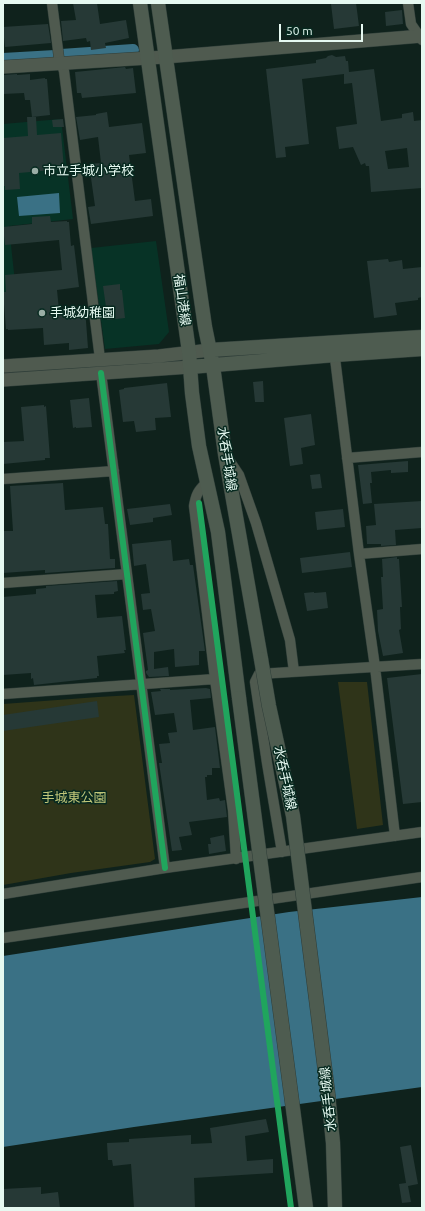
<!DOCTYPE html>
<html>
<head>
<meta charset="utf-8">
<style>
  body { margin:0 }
  #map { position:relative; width:425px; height:1211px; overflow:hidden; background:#0f221c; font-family:Ubuntu,sans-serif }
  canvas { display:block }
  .frame { position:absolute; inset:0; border:4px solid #e6f9f1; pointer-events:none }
  .scale { position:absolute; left:279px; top:24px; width:84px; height:18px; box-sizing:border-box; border:2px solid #e6f9f1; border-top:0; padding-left:5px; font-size:12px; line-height:14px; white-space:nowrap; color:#e6f9f1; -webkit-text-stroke:3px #072a20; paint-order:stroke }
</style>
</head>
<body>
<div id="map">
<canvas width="425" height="1211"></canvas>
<div class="frame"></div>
<div class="scale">50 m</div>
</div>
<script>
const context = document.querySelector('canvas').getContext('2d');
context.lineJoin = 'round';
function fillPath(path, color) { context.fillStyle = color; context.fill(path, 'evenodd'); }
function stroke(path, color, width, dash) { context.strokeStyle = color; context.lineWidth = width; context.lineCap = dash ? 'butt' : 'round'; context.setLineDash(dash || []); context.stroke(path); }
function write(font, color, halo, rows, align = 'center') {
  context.font = font + ' Ubuntu,"Noto Sans JP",sans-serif'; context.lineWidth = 3; context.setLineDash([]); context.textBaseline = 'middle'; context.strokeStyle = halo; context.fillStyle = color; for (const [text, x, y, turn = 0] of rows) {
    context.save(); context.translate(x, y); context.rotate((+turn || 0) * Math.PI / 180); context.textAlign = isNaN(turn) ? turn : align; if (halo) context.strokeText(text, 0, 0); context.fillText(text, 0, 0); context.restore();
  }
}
fillPath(new Path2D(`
  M61,119L73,219L9,226L17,301L3,302V124Z
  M156,241L169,332L159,344L105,349L91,248Z`), '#073326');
fillPath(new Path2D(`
  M338,682H367L383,825L357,829Z
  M134,695L155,859L150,862L71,873L3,885V704L98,697Z`), '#2f3419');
fillPath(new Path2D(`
  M59,193L60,213L19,216L17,197Z
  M422,897V1087L134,1127L3,1147V956L289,912Z`), '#3a7185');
stroke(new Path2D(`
  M61,55L133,50
  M3,59L55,56`), '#3a7185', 12);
fillPath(new Path2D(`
  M73,3H97L100,24L126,20L129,38L105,43L106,48L91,50L90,41L87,42L86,38L63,41L61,21L76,20Z
  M337,3H356L359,26L334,29L331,4Z
  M402,10L403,24L386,26L385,12Z
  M48,24L51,43L5,47L4,38H3V27Z
  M332,55L336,57L345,56L346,61H348L349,72L374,69L381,121L402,118V114L413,112L414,121L422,120V188L371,192L369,166H366L365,163L361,165L353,147L339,149L336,127L357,124L352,83L344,84V74L302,79L309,144L285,147L286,157L276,158L266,69L316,63V60L326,58L328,56ZM407,148L409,167L388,169L385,151Z
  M125,67L126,69L133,68L136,93L82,98L81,93H77L75,72Z
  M17,74V75L30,74V80L45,78V79H47L50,115L32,117L30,100H25L24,93L3,94V75Z
  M107,112L109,127L142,123L146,153L129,155L135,201L151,199L153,216L91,224L88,207L95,206L89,164L101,163L98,137L80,140L76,117L96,115V114Z
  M27,117H36L37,135L61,133L64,169L19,173L20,189L5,190V186H3V138L28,136Z
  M63,119L64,127H53L52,120Z
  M50,216L51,222L67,221V222H69L71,246L74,245L79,287L57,290L59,310L85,308L88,348L69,350V343L44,345L43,328L8,330V329H6L3,292H6L5,275L62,270L59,240L5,245L3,227L32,224V217Z
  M388,259L389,262L402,260L403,269L422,267V297L418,298V300L395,303L397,315L374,318L367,261Z
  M120,284V290H122L125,318L107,320V318L104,319L102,308L106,307L103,286Z
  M263,381L264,402H255L253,382Z
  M167,383L171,417L155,418L156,430L136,432L134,421L123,422L119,390L124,389V388Z
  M89,398L92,427L76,428V427L73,428L70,400Z
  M44,405V407L46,406L50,458H45V460L3,464V442L24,441L21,407Z
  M311,414L315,445L301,448L303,464L290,466L284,418Z
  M408,461V472L391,473V470L371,472L372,483H370L372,503L363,504L358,465Z
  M320,474L322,488L312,489L310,475Z
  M63,483L65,510L103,507L105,524H108L110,559H115V568L45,573V570L3,573V531H13L10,486Z
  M422,501V528L395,530L396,545L381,546V544H367L366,526L376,525L374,504Z
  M170,504L172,515L153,518V522L130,525L127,509Z
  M343,509L345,527L317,530L315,512Z
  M171,540L173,561L189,559L190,565H193L205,651H199V665L175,667L174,649L154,652V669L168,667L169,676L149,677L146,673V671L148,670L143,633L155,631L151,609L143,610L141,594L150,593L146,564L134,566L132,544Z
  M350,552L352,567L302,573L300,558Z
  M397,557V559H399L402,607H400L401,629L399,630L403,653L383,656L378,631L377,610L383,609L381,577H383L382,559Z
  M117,581L118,591L114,592V594L95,595L97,618L122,616L126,650H124L125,653L97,656L99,676H97V678L34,685L33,678L31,679V673L3,675V597L36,594V589L46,588V586Z
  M314,592V593L326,592L328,608L307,611L304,593Z
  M422,674V802L403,804L387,678Z
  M206,688L210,689L211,698L190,700L193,730L215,727L220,768H212V775H207V777H205L207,800L219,798L220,801L225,800L227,817L189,822L192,835L179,837L182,850L172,851L159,763H162L159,744L170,743L168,733L177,732L174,713L155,715L151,692L161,691L160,689H170V690Z
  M97,701L99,717L3,731V715Z
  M224,835L226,851L209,854L208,844H211L210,838Z
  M266,1119L269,1132L245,1136L247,1161L273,1159V1173L194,1178L195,1208H134L131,1164L113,1166L112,1160H108L107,1143L129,1142V1139L191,1135V1144L212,1143L210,1128Z
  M411,1145L418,1184L408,1186L411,1202L402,1203L399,1184L406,1183L400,1147Z
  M41,1187V1194L58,1192L60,1208H3V1189Z`), '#263936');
const minor = new Path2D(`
  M52,3L59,58L64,71L100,359
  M408,3L411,24L422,40
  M334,350L359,554L375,667L395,836
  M101,373L165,868
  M227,457L239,475L256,523L290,640L294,672
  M347,458L422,452
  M3,479L114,471
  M206,483C198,491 196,494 194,506L215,679L233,810L236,859
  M359,554L422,549
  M3,583L127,574
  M3,694L215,679
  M282,852L267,763L255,682L259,674L422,664
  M3,894L165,868L422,832
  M3,938L422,877`);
const tertiary = new Path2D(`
  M3,67L165,57L422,36
  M3,366L159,356L210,350
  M3,380L190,367`);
const secondary = new Path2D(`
  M140,3L189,352L192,393L199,446L218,532L239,698
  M158,3L205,327L213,366L225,454L261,659
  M210,350L422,337
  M190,367L335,355L422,349`);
stroke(minor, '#2f3e39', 11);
stroke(tertiary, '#2f3e39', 14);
stroke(secondary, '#2f3e39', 15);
stroke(minor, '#4f5a4f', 10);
stroke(tertiary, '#4f5a4f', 13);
stroke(secondary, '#4e5c50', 14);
const secondaryBridge = new Path2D(`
  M261,659L269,706L293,816L328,1094L333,1143L335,1208
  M239,698L306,1208`);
stroke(secondaryBridge, '#2f3e39', 15, []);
stroke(secondaryBridge, '#4e5c50', 14);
stroke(new Path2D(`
  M101,373L165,868
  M199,503L291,1208`), '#20a55d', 6);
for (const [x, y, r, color] of [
  [35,171,4,"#9baea6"],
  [42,313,4,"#9baea6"]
]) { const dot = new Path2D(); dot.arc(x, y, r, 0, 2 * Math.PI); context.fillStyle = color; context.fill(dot); stroke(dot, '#072a20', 1.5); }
write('13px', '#e6f9f1', '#072a20', [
  ["市立手城小学校",43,171],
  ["手城幼稚園",50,313]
], 'left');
write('13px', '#e6f9f1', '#072a20', [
  ["福山港線",182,300,82],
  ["水呑手城線",227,459,81],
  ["水呑手城線",285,778,78],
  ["水呑手城線",328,1099,-96]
]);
write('13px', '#c0c679', '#072a20', [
  ["手城東公園",74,798]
]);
</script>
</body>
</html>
